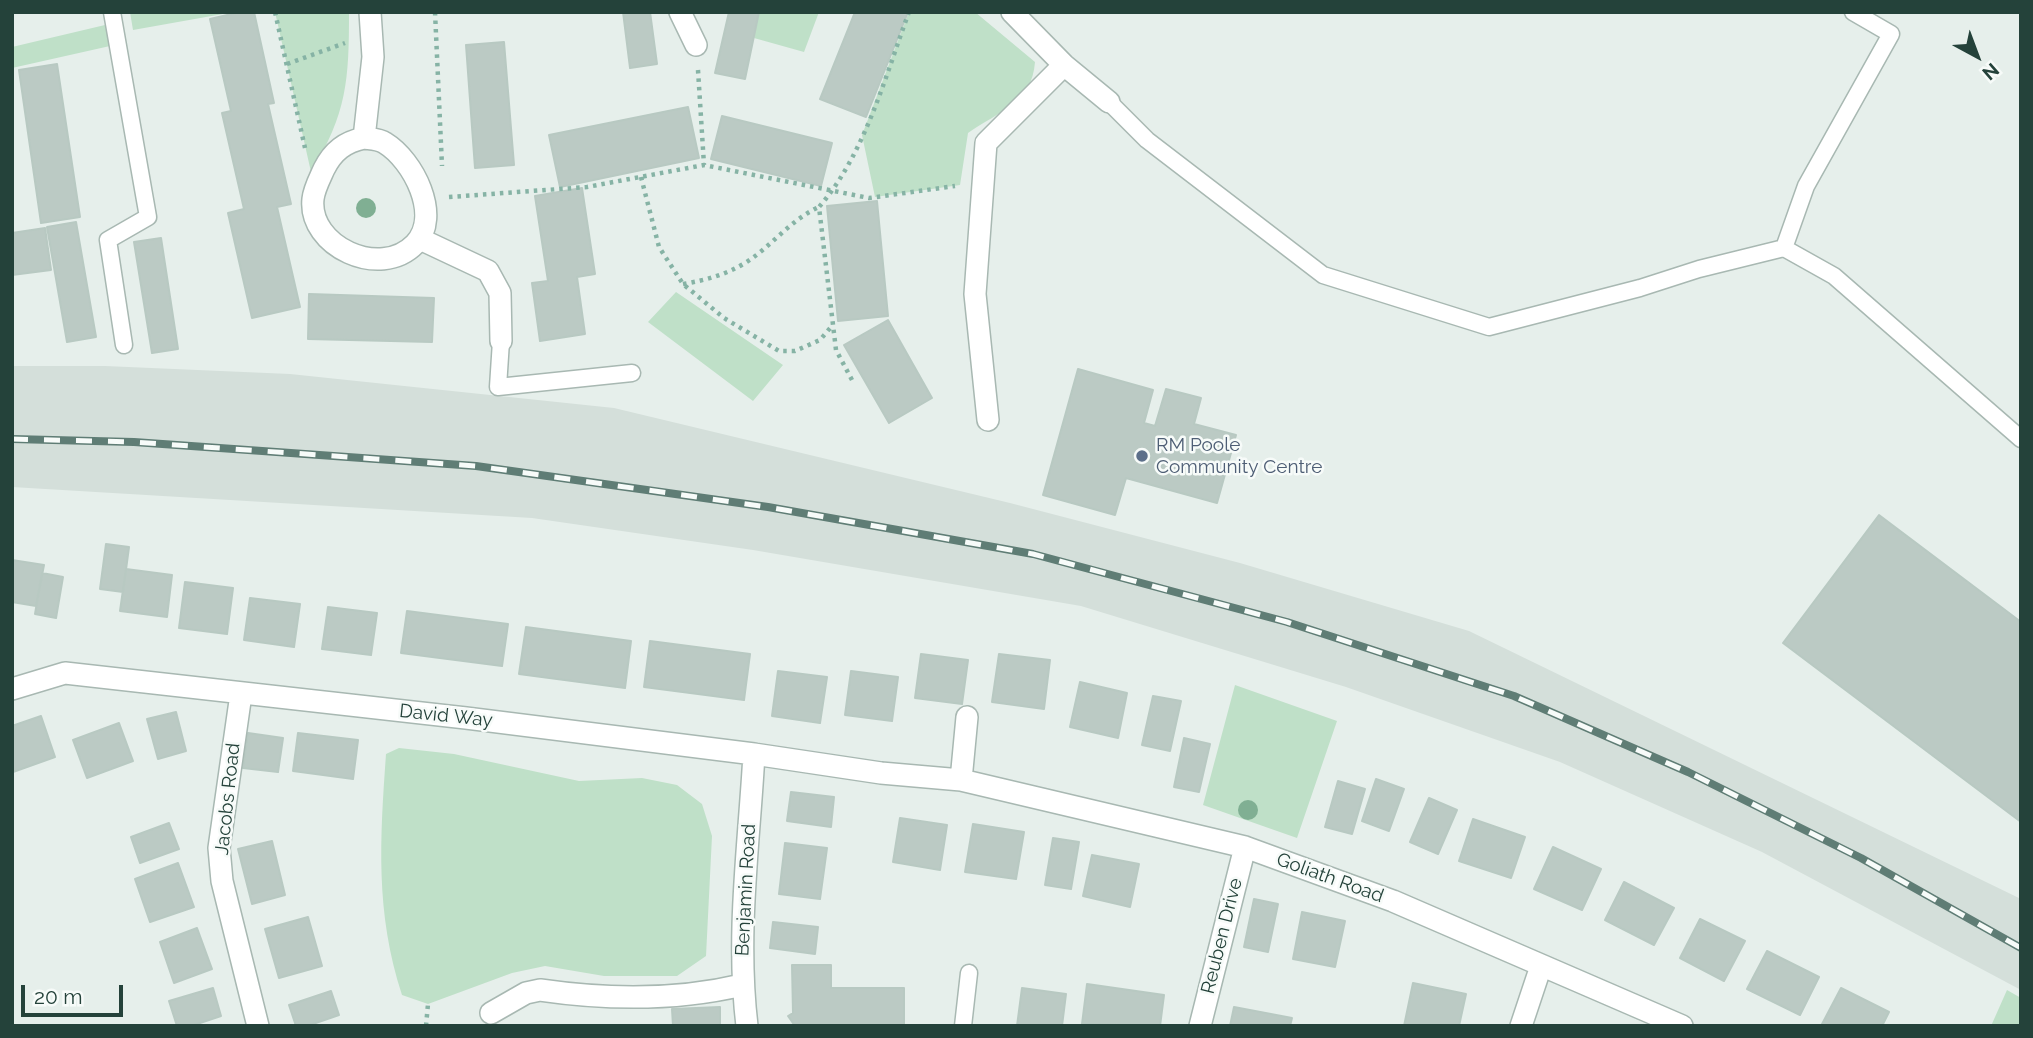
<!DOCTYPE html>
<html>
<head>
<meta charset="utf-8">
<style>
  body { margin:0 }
  #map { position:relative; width:2033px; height:1038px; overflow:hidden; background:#e6efeb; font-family:Raleway,sans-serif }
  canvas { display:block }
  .frame { position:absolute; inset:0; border:14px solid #24423a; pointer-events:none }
  .north { position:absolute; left:1942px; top:21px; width:70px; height:70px; -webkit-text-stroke:5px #f7fbf9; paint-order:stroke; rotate:139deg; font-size:19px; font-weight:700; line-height:28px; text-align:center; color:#24423a }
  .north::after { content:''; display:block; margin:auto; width:24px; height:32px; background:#24423a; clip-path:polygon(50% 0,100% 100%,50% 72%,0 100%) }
  .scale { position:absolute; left:21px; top:985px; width:102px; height:32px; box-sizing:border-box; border:4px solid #24423a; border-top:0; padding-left:9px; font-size:21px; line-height:24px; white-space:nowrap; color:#24423a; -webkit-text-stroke:5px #f7fbf9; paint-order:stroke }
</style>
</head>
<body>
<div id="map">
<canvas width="2033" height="1038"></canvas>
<div class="frame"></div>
<div class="north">N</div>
<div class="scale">20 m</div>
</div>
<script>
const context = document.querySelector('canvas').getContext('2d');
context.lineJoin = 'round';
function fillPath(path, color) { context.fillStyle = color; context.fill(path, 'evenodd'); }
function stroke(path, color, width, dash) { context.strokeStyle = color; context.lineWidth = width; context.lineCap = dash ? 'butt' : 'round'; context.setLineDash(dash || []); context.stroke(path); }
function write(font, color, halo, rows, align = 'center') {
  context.font = font + ' Raleway,sans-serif'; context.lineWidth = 5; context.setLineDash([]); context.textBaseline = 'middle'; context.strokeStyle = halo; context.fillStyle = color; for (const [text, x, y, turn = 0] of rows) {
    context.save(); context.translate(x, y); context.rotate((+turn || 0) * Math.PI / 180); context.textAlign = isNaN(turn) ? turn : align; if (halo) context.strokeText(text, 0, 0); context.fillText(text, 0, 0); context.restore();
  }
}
fillPath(new Path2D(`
  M12,366H105L290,374L614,408L1010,503L1240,563L1469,631L2021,899V990L1762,852L1560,762L1346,687L1081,606L753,550L532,518L12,487Z`), '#d4dfda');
fillPath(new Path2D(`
  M130,12H234L133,30Z
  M275,12H349C349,80 347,113 311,172Z
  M759,12H819L804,52L754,38Z
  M909,12H975L1035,62C1032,103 999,111 968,133L960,185L875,197L862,135Z
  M105,25L110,46L12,68V47Z
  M676,292L783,365L753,401L648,322Z
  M1235,685L1337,721L1297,838L1203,805Z
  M399,748L454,754L579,781L642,778L677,785L702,804L712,836L706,956L677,976H604L545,966L512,973L428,1004L402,995C375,912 380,839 386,754Z
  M2007,990L2021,998V1026H1991Z`), '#bfe0c8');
const building = new Path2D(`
  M240,12H254L274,103L268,104L291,204L277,207L300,307L252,318L228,213L244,209L222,113L231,111L210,19Z
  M623,12H650L657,64L630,68Z
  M729,12H759L745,79L715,73Z
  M855,12H908L866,117L820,99Z
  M504,42L514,165L475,168L466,45Z
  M57,64L80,217L41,223L19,70Z
  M688,107L699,158L560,187L549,135Z
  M722,116L832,143L821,186L711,159Z
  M582,188L595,274L577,277L585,334L540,341L532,283L548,281L535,196Z
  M877,201L888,316L838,321L827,206Z
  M76,222L96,337L67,342L47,227Z
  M45,228L51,270L12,275V233Z
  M161,238L178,349L152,353L134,242Z
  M309,294L434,298L432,342L308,339Z
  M888,320L932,398L889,423L844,345Z
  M1078,369L1153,390L1144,423L1155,426L1166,389L1201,398L1194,424L1236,435L1217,503L1126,478L1115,515L1043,495Z
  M1879,515L2021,622V822L1783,643Z
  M106,544L129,547L123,592L100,589Z
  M12,560L44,565L36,606L12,602Z
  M126,569L172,575L167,617L120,611Z
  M42,573L63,577L56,618L35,614Z
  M185,582L233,588L227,634L179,628Z
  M250,598L300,604L294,647L244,640Z
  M328,607L377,613L371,655L322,649Z
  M407,611L508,624L502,666L401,653Z
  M526,627L631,641L625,688L519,674Z
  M650,641L750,654L744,700L644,687Z
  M921,654L968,660L962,704L915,698Z
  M999,654L1050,660L1044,709L992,702Z
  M778,671L827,677L820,723L772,716Z
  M851,671L898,677L892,721L845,715Z
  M1080,682L1127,693L1118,738L1070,727Z
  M1153,696L1181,701L1170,751L1142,745Z
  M176,712L186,751L158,759L147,719Z
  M41,716L55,757L13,772L12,726Z
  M119,723L133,761L87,778L73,740Z
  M248,733L283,738L278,772L243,768Z
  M298,733L358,740L353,779L293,771Z
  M1184,738L1210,744L1199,792L1174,787Z
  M1376,779L1404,789L1389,831L1362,821Z
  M1338,781L1365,789L1352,834L1325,827Z
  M791,792L834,797L831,827L787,821Z
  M1429,798L1457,810L1438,854L1410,842Z
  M900,818L947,825L940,870L893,862Z
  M1473,819L1525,837L1511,878L1459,861Z
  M169,823L179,849L140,863L131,837Z
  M973,824L1024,832L1016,879L965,872Z
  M1053,838L1079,842L1071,889L1045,885Z
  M272,841L285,895L252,904L238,849Z
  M785,843L827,848L820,899L779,894Z
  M1553,847L1601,869L1582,910L1534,889Z
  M1092,855L1139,864L1130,907L1083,896Z
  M178,863L194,907L150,922L135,879Z
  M1624,882L1674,908L1654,945L1605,920Z
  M1254,899L1278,904L1268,952L1244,947Z
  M1302,912L1345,921L1335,967L1293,959Z
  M308,917L322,966L279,978L265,929Z
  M1700,919L1745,941L1724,981L1680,958Z
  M773,922L818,927L815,954L770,948Z
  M197,928L212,969L174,983L160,942Z
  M1767,951L1819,977L1800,1015L1747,989Z
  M792,965H831V988H904V1026H795L788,1016L793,1013Z
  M1413,983L1466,994L1459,1026H1404Z
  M1087,984L1164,995L1160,1026L1082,1024Z
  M213,988L221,1016L191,1026H177L169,1001Z
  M1022,988L1066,994L1062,1026H1017Z
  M1841,988L1889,1012L1882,1026H1821Z
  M331,991L339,1015L307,1026H296L289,1005Z
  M720,1007V1026H673L672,1009Z
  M1234,1007L1292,1018L1290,1026H1230Z`);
fillPath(building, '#bbcac4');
stroke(building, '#b8c9c2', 2);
const service = new Path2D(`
  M112,12L148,217L108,240L124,345
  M1109,102L1147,140L1323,275L1489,327L1640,288L1699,269L1784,248L1834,276L2021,439
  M1784,248L1806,186L1891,34L1853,12
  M501,341L498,387L632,373
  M963,1026L969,973`);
const minor = new Path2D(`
  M680,12L696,45
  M1012,12L1064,65L1109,102
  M364,138C371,139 379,139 385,143C413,160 442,216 415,244C380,280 308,246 313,199C314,189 320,178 324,169C333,151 345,142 364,138Z
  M364,138L373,57L370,12
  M420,239L488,271L500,293L501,341
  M988,420L975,294L986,143L1064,65
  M12,689L65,673L466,718L754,754L881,773L961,780L1245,847L1393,901L1682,1026
  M241,694L219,848L222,881L258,1026
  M961,780L967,717
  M491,1013L526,993L540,990C609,1000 675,1001 742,985
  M747,1026C736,934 749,845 754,754
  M1200,1026L1245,847
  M1521,1026L1541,966`);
stroke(service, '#a8b8b2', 19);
stroke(minor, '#a8b8b2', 24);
stroke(new Path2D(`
  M275,12L305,148
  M435,12L442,166
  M287,64L345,43
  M698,70L704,165
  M641,177L659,247L683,284L724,318L779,351H795L820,340L831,327
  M449,197L587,187L704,165L869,198L955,186
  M683,284C706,280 725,275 745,263C771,247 790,220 819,207
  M852,380L836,350L819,207C865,154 885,77 909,12
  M426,1026L428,1004`), '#86b3a5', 4.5, [3.5, 5]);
stroke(service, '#fff', 16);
stroke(minor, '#fff', 21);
const rail = new Path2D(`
  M12,439L134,442L476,466L768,507L1033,554L1287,622L1514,696L1688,772L1861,858L2021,948`);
stroke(rail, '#5f7d75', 8);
stroke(rail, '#f7fbf9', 5, [16]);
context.fillStyle = '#80af93';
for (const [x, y] of [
  [366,208],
  [1248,810]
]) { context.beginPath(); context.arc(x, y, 10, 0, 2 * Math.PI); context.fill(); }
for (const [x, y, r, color] of [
  [1142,456,7,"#5c6f8a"]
]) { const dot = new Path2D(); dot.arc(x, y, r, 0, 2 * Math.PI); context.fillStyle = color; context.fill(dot); stroke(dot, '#f7fbf9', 2.5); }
write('19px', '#4e5e75', '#f7fbf9', [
  ["RM Poole",1156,445],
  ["Community Centre",1156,467]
], 'left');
write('19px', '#24423a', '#f7fbf9', [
  ["David Way",446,716,6],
  ["Jacobs Road",228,799,-84],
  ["Goliath Road",1330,878,20],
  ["Benjamin Road",746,890,-87],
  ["Reuben Drive",1222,936,-76]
]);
</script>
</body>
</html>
